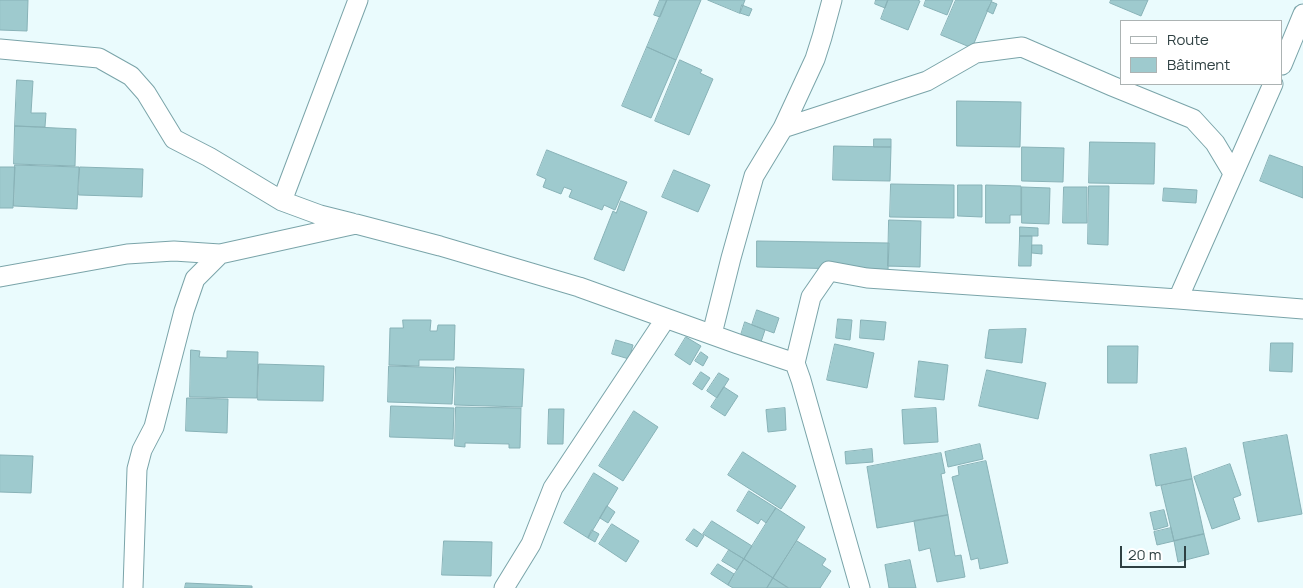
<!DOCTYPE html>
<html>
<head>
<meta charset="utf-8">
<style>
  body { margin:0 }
  #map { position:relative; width:1303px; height:588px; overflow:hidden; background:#eafbfd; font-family:Manrope,sans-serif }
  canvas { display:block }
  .legend { position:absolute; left:1120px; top:20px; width:162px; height:65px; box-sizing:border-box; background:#fff; border:1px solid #acb3b3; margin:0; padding:6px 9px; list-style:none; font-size:15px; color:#2f4042 }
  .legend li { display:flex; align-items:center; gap:10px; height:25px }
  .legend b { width:25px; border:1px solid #acb3b3 }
  .scale { position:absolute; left:1120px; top:546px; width:66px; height:22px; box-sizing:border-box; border:2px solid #2f4042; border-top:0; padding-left:6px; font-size:15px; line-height:18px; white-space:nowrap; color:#2f4042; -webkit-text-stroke:4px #fff; paint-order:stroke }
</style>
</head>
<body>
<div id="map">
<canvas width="1303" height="588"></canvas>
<ul class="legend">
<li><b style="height:6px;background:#fff"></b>Route</li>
<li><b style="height:14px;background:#9ecace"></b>Bâtiment</li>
</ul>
<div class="scale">20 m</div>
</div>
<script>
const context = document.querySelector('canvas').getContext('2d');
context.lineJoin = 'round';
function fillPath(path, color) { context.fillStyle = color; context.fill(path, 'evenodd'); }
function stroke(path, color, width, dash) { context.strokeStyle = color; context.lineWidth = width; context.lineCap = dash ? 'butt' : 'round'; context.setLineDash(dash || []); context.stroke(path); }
const building = new Path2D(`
  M0,0H28L27,31L0,30Z
  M660,0H667L660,17L654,15Z
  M667,0H701L676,60L647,47Z
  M708,0H745L740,13Z
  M876,0H888L885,8L875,4Z
  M888,0H917L920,1L908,30L881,19Z
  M926,0H953L947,15L924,6Z
  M956,0H992L972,48L941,35Z
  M1111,0H1148L1141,16L1110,3Z
  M992,2L997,4L993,14L987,11Z
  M742,5L752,9L749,16L740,13Z
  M647,47L676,60L651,118L622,106Z
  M680,60L702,70L700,73L713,79L689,135L655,121Z
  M17,80L33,81L31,113H46L45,127L15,126Z
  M957,101L1021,102L1020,147L957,146Z
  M15,126L76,129L75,166L14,164Z
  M874,139H891V147H874Z
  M1090,142L1155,143L1154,184L1089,183Z
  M834,146L891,147L890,181L833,180Z
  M1022,147L1064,148L1063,182L1022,181Z
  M547,150L627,182L615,210L604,205L602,210L569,197L572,190L564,187L561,194L543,187L546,179L537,175Z
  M1270,155L1303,167V198L1260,181Z
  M15,165L79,167L77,209L14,206Z
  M0,167H15L13,208H0Z
  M80,167L143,169L142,197L79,195Z
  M674,170L710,185L698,212L662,197Z
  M891,184L954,185V218L890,217Z
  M958,185H982V217L958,216Z
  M986,185L1021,186V215H1010V223H986Z
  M1089,186H1109L1108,245L1088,244Z
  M1022,187L1050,188L1049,224L1022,223Z
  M1064,187H1087V223H1063Z
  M1164,188L1197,190L1196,203L1163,201Z
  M621,201L647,212L624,271L594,259L613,211L616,213Z
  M889,220L921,221L920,267L888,266Z
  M1020,227L1038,228V236H1020Z
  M1020,236H1032L1031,266H1019Z
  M757,241L889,243L888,270L757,267Z
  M1032,245H1042V254L1032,253Z
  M757,310L779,318L774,333L752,325Z
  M838,319L852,320L850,340L836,338Z
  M403,320H431L430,331H437L438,325H455L454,360H419V366L389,365L390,328H403Z
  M861,320L886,322L884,340L860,338Z
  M745,322L765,330L761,342L741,335Z
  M1026,329L1022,363L985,358L989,330Z
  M686,337L701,346L690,365L675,355Z
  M616,340L633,345L629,359L612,354Z
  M1271,343H1293L1292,372L1270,371Z
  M835,344L874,353L867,388L827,380Z
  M1108,346H1138L1137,383H1108Z
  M191,350L200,351L199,357L227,358V351L258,352L257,398L190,397Z
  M701,352L708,357L703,366L695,361Z
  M919,361L948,365L944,400L915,397Z
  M259,364L324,366L323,401L258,400Z
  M389,366L454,368L452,404L388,402Z
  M456,367L524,369L522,407L455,405Z
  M987,370L1046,383L1038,419L979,406Z
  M701,372L710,378L702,390L693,384Z
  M719,373L729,379L717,398L707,391Z
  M724,387L738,396L725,416L711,407Z
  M187,398L228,399L227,433L186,431Z
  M391,406L454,408L453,439L390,437Z
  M456,407L521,408L520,448H509V444L465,443V447L455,446Z
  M785,408L786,430L768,432L766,410Z
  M936,408L938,442L904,444L902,410Z
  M549,409H564L563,444H548Z
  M634,411L658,427L623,481L599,466Z
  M1287,435L1302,514L1258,522L1243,443Z
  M980,444L983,459L948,467L945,452Z
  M1186,448L1192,479L1156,486L1150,455Z
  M872,449L873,462L846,464L845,452Z
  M743,452L796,486L781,509L728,475Z
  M941,453L945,473L941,474L948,515L877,528L867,467Z
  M0,455L33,456L31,493L0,492Z
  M986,461L1008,563L980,569L978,558L971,560L952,477L959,475L958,467Z
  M1230,464L1241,495L1233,498L1240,519L1212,529L1194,477Z
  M594,473L618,488L588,538L564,523Z
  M1192,479L1204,534L1174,541L1161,486Z
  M749,491L776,508L766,523L761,519L758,524L737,511Z
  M607,506L615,512L608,523L600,518Z
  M776,508L805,527L773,578L744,559Z
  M1164,510L1168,526L1154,530L1150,513Z
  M948,515L955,556L961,555L965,577L937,582L930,548L919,551L914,521Z
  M712,521L752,546L744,559L703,534Z
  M612,524L639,541L626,562L599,544Z
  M1171,528L1174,541L1157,545L1154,532Z
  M694,529L704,536L697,547L686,540Z
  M592,530L599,534L595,542L588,538Z
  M1204,534L1209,554L1178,562L1174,541Z
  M444,541L492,542L491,576L442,575Z
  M797,541L826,559L822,565L831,571L820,588H789L773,578Z
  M729,550L744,559L737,570L722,561Z
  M744,559L773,578L767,588H733L728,585Z
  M910,560L916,588H889L885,565Z
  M718,564L734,574L728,585L711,574Z
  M773,578L788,588H767Z
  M186,583L252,586V588H185Z`);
fillPath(building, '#9ecace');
stroke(building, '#88b2b7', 1);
const minor = new Path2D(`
  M0,49L99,58L131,76L146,93L174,139L209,157L282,201L320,215L352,223
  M1282,65L1303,14
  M783,128L927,81L976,53L1022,47L1112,86L1193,119L1215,143L1233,173
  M282,201L358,0
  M0,277L127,254L174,251L220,254L356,224L440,246L579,287L738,344L795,363L811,297L829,271L867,278L1178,299L1303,309
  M1178,299L1273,84
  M712,334L731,258L754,176L783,128L815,59L822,37L832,0
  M795,363L801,380L860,588
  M133,588L137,469L142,450L154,427L184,311L195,279L220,254
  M504,588L531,544L553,488L666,318`);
stroke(minor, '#7aa4a9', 21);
stroke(minor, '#fff', 19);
</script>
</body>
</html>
